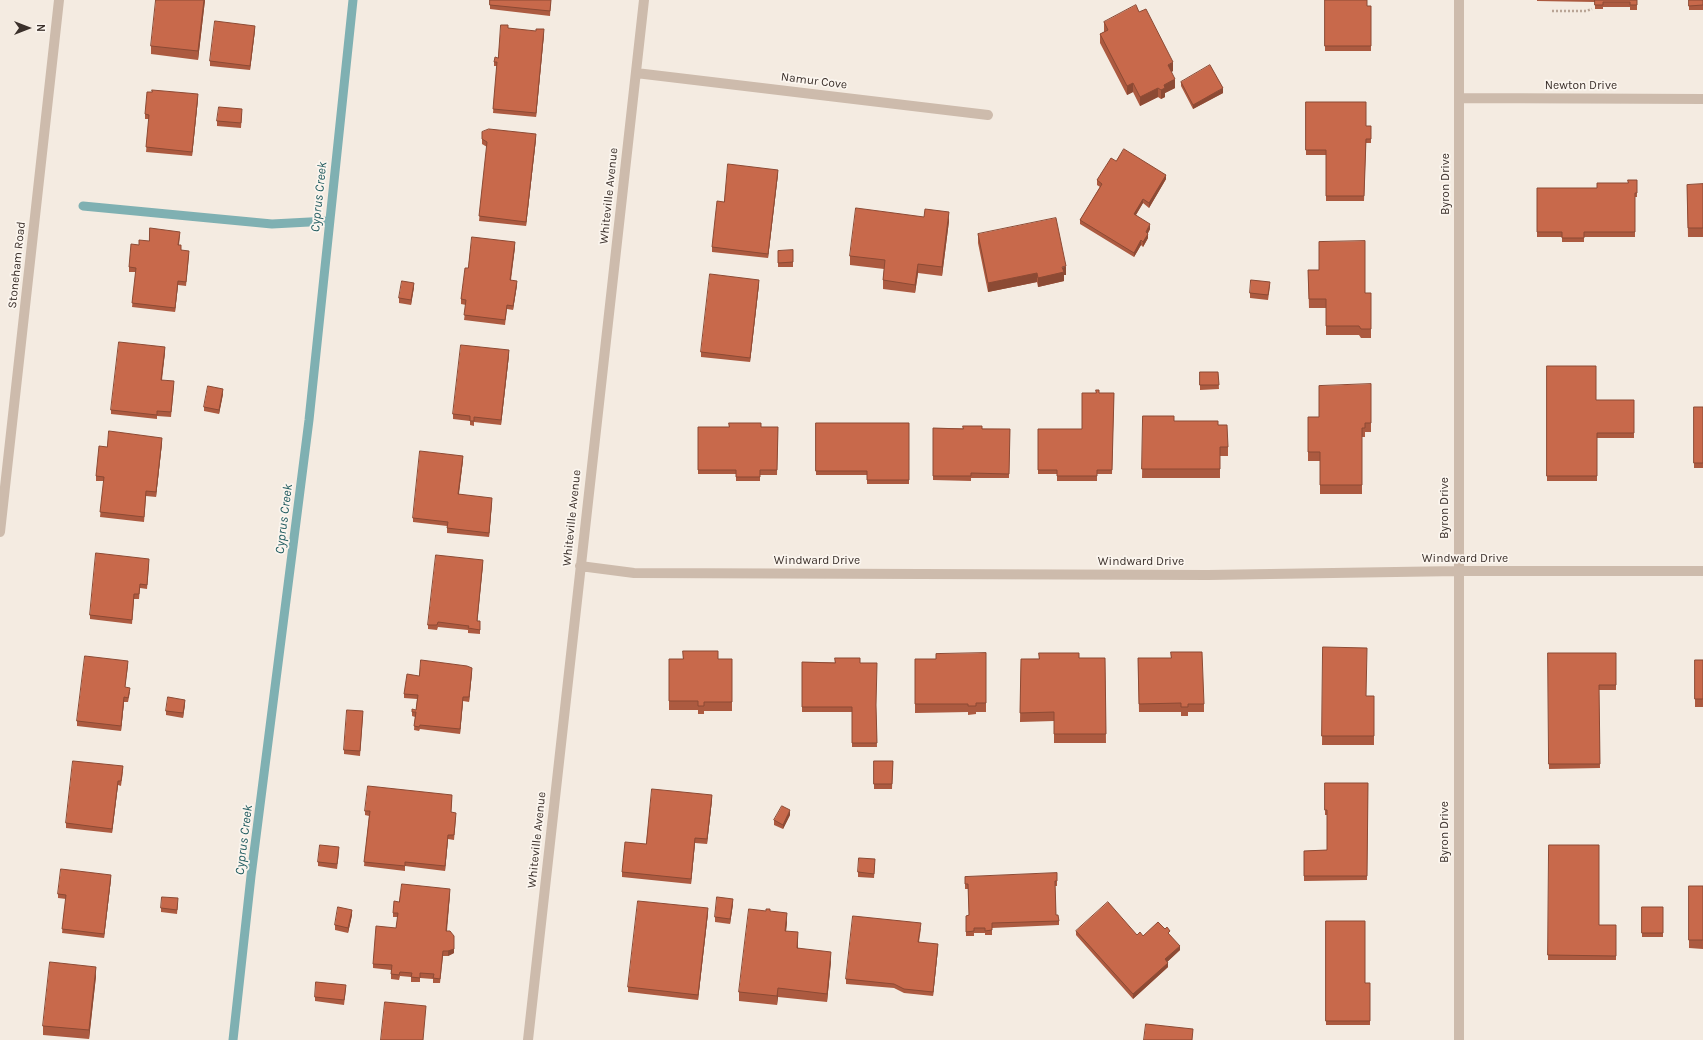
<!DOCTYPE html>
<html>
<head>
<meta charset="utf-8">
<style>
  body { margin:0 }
  #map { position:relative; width:1703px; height:1040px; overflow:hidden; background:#f4ebe1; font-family:Karla,sans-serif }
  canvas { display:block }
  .north { position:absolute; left:8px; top:8px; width:40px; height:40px; -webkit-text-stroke:3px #fbf5ee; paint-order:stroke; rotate:90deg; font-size:11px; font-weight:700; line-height:16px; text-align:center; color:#3b302b }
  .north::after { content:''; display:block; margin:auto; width:14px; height:18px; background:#3b302b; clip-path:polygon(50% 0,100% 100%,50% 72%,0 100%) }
</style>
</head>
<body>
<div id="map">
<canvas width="1703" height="1040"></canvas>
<div class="north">N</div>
</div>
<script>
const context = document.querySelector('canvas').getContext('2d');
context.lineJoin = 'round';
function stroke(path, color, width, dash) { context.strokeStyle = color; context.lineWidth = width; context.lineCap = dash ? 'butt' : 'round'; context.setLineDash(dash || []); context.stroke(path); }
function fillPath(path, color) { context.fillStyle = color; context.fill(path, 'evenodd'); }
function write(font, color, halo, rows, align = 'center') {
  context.font = font + ' Karla,sans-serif'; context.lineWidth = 3.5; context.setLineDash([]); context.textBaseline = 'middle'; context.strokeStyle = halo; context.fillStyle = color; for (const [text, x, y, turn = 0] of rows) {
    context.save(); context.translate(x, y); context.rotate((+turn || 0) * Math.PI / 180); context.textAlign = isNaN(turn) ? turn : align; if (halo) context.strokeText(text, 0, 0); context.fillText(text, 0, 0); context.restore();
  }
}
stroke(new Path2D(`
  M83,206L272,224L328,221
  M233,1040L251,876L309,420L353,0`), '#7fb0b2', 9);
stroke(new Path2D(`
  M1552,11H1586L1592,9`), '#b9a596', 2.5, [2, 2]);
stroke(new Path2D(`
  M1459,0V1040
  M636,73L988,115
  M1459,98L1703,99
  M0,532L59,0
  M580,566L634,573L1208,575L1458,571H1703
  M528,1040L644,0`), '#cdbbac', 10);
fillPath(new Path2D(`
  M205,0L198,60L151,54V46Z
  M490,0H551L550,16L490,9Z
  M1325,0L1367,6H1371V51H1325Z
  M1537,0H1637V10H1630V7H1603V9H1595V2L1537,1Z
  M1689,0H1703V10H1689Z
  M1139,12L1173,71L1171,72L1175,88L1165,93V97L1161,99L1158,97L1140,106L1133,92L1127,95L1100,43V34L1104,32V22Z
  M508,28L544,34L536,117L493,113L497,66H494V62L498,58Z
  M255,30L250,70L210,66V61Z
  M1181,82L1223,93L1193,109L1181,86Z
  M198,99L192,156L146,152L149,119H145V114Z
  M1306,102L1366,126H1371V143H1366L1364,201H1326V155H1306Z
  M242,113L241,128L217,126V121Z
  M482,132L536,139L526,226L479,221L487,147L482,144Z
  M1116,161L1166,179L1149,208L1143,203L1136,215L1150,229L1148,233V238L1143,247L1141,245L1134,257L1080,224V220L1100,187L1097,185V180Z
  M778,174L768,258L712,252V247L724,202Z
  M1637,180V197H1635V237H1584V242H1562V237H1537V188H1597L1628,183Z
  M1703,184V237H1688L1687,185Z
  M949,221L942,276L918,273L915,293L883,289V280L884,269L850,265V256Z
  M978,234L1066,275H1064V281L1038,287L1037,282L988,292L978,243Z
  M180,236L179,245L181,250L189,255L186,286L178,285L175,312L132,307L136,272H129V267L139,245L149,241Z
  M515,247L511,280L517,285L513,310L507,309L505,325L464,320L466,305L461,304V299L468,268Z
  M793,250V267H778V251Z
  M1308,270L1365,293H1371V338H1361L1359,335H1326V308H1309Z
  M759,284L750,362L701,357V352Z
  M1270,286L1268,300L1250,298V293Z
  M414,287L411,305L399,303V298Z
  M165,352L162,380L174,386L171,417L157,416V419L111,414V410Z
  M509,355L501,425L474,422V426L470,425V421L453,419V414Z
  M1547,366L1596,400H1634V438H1597V481H1547Z
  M1200,372H1218L1219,389L1200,390Z
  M1371,384V432H1365V437H1362V494H1320V461H1308V426L1319,417Z
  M1099,393H1114L1112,474H1097V481H1057V474H1038V429H1082Z
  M223,394L219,414L204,411V407Z
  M1694,407H1703V468H1694Z
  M1143,416L1174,421L1228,447V456H1220V478H1142Z
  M816,423H909V484H867V475H816Z
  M698,427H778L777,475H760V481H736V474H698Z
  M933,428L1010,429L1009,478H971V481L933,480Z
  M162,443L156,497L146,496L144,522L100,517L104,481H96V476L107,447Z
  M463,460L459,494L492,502L489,537L447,533V526L413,522V518Z
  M149,564L147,589L140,588L139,599H134L132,624L90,619V615Z
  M483,564L477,621H480V634L468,633V630L438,627L437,630L428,629V625Z
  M1323,647L1366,696H1374V745H1322Z
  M986,653V712H976V714L968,715V712L915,713V659H936Z
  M1548,653H1616V690H1599L1600,768L1549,769Z
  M1105,658L1106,743H1054V721L1020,722L1021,659Z
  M1138,658L1204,704V712H1188V716H1181V712H1139Z
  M669,659H732V711H704V714H698V710H669Z
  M1695,660H1703V707H1695Z
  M802,662L860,663L876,707L877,747H852V712H802Z
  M128,666L125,687L130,692L128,702H124L121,731L77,726V721Z
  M472,672L469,702L463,701L460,734L420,729L419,731L414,730L415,717L412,716V712L416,710L417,699L404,698V694L419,676Z
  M185,704L183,718L166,715V711Z
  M363,715L360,756L344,754V750Z
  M874,761H893L892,789H874Z
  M123,771L121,786L118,785L112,833L66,828V823Z
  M1325,783H1368L1367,880L1304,881V851L1327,850V815H1325Z
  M452,800L451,812L456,817L454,840L448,839L445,871L405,866V871L364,866L369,816L365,815V811Z
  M712,800L707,844L695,843L691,884L622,877V872L646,844Z
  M790,815L783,829L774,825V820Z
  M1549,845L1599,925H1616V960H1548Z
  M339,852L337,869L318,866V862Z
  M875,863L874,878L858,877V872Z
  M1057,873V886H1055L1056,915L1059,921V925L992,928V935H985V933H974V936H966V916L969,915L968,889H965V877Z
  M111,879L104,938L62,933L66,899L58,898V894Z
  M1689,886H1703V949L1689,948Z
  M450,894L447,931L454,953L448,956H443L440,983H433V979L420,978V982H411V977L400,976L399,980L391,979V970L373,968V964L396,928L398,917H393V913L399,902Z
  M178,903L177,914L161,912V908Z
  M733,904L730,924L715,922V917Z
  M1642,907H1663V937H1642Z
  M770,911L787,922L786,931L798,941V948L831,961L827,1002L778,997L777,1005L739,1001V992Z
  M708,913L698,1000L628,992V987Z
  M352,915L348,933L335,930V925Z
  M1326,921L1365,983H1370V1025H1326Z
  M921,928L919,942L938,949L933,996L904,993L894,988L846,984V979Z
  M1076,931L1143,936L1170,935L1180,950L1167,962L1168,967L1133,999L1076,935Z
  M96,976L89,1039L43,1035V1026Z
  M346,989L344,1005L315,1001V997Z`), '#ac5a40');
fillPath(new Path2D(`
  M204,0H205L198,60V51Z
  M255,26V30L250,70V66Z
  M544,29V34L536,117V113Z
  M1173,62V71L1168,74V65Z
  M1175,79V88L1165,93V97L1161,99V90L1164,85Z
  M1133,83V92L1127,95V86Z
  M1158,88V97L1140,106V97Z
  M1223,88V93L1193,109V105Z
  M198,94V99L192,156V152Z
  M536,134V139L526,226V222Z
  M778,170V174L768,258V254Z
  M1166,175V179L1149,208V203Z
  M1143,199V203L1134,218V214Z
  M949,212V221L942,276V267Z
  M1150,224V229L1146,237V232Z
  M1148,234V238L1143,247V242Z
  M1141,240V245L1134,257V253Z
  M515,242V247L510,284V280Z
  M918,264V273L915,293V285Z
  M1066,266V275H1064V281L1038,287V278Z
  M1037,273V282L988,292V283Z
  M759,280V284L750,362V358Z
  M178,281V285L175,312V308Z
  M517,281V285L513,310V306Z
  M414,283V287L411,305V300Z
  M165,347V352L161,384V380Z
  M509,350V355L501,425V420Z
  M223,389V394L219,414V410Z
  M162,438V443L156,497V492Z
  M463,456V460L458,499V494Z
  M492,498V502L489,537V533Z
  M483,560V564L477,625V621Z
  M472,668V672L469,702V697Z
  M124,697V702L121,731V726Z
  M463,697V701L460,734V729Z
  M185,700V704L183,718V713Z
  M118,781V785L112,833V829Z
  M712,795V800L707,844V839Z
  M790,810V815L783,829V825Z
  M448,835V839L445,871V866Z
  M695,838V843L691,884V879Z
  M111,875V879L104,938V934Z
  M450,889V894L446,935V931Z
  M733,899V904L730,924V919Z
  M708,908V913L698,1000V995Z
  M352,910V915L348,933V928Z
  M787,913V922L785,940V931Z
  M798,932V941L797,957V948Z
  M454,936V953L448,956V951Z
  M938,944V949L933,996V992Z
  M1180,946V950L1165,964V959Z
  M831,952V961L827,1002V994Z
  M1168,963V967L1133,999V994Z
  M96,967V976L89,1039V1030Z
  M778,988V997L777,1005V996Z`), '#8c4a34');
const building = new Path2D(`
  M156,0H204L198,51L151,46Z
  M490,0H551L550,11L490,5Z
  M1325,0H1367V6H1371V46H1325Z
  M1595,0H1637V5H1630V2H1603V5H1595Z
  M1689,0H1703V5L1689,6Z
  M1136,5L1139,12L1146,9L1173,62L1168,65L1175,79L1164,85L1165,88L1161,90L1158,88L1140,97L1133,83L1127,86L1100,34L1108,30L1104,22Z
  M215,21L255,26L250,66L210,61Z
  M501,25H508V28L536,31V29H544L536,113L493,109L497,62H494L495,57L498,58Z
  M1210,65L1223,88L1193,105L1181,82Z
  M152,90L198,94L192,152L146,147L149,115L145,114L147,92H152Z
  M1306,102H1366V126H1371V139H1366L1364,196H1326V150H1306Z
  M219,107L242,109L241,123L217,121Z
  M489,129L536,134L526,222L479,216L487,142L482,139V132Z
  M1124,149L1166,175L1149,203L1143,199L1134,214L1150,224L1146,232L1148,234L1143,242L1141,240L1134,253L1080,220L1102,184L1097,180L1111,158L1116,161Z
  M728,164L778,170L768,254L712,247L717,201L724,202Z
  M1628,180H1637V193H1635V232H1584V238H1562V232H1537V188H1597V183H1628Z
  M1703,184V228H1688L1687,185Z
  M856,208L924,217L925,209L949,212L942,267L918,264L915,285L883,280L885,260L850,256Z
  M1056,218L1066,266L1062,267L1064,272L1038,278L1037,273L988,283L978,234Z
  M150,228L180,232L178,245H181V250L189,251L186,282L178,281L175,308L132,303L136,268L129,267L131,244L139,245V240L149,241Z
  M472,237L515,242L510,280L517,281L513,306L507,305L505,320L464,315L466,300L461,299L465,268H468Z
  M1365,241V293H1371V329H1361L1359,326H1326V299H1309L1308,270H1319V242Z
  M793,250V262L778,263V251Z
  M710,274L759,280L750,358L701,352Z
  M1251,280L1270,282L1268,295L1250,293Z
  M402,281L414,283L411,300L399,298Z
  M119,342L165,347L161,380L174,381L171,412L157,411V415L111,410Z
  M461,345L509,350L501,420L474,417V421H470V416L453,414Z
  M1547,366H1596V400H1634V433H1597V476H1547Z
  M1200,372H1218L1219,385H1200Z
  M1371,384V423H1365V428H1362V485H1320V452H1308V417H1319V386Z
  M208,386L223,389L219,410L204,407Z
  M1096,390H1099V393H1114L1112,470H1097V476H1057V470H1038V429H1082V393H1096Z
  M1694,407H1703V463H1694Z
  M1143,416H1174V421H1218V425H1227L1228,447H1220V469H1142Z
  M729,423H761V427H778L777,470H760V477H736V470H698V427H729Z
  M816,423H909V480H867V471H816Z
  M963,426H982V429H1010L1009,474L971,473V476H933V428L963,429Z
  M109,431L162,438L156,492L146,491L144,517L100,512L104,477L96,476L99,446L107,447Z
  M420,451L463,456L458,494L492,498L489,533L447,528L448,522L413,518Z
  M96,553L149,559L147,585L140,584L139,594H134L132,620L90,615Z
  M436,555L483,560L477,621H480V630L468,628L469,626L438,622L437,625H428Z
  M1323,647L1367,648L1366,696H1374V736H1322Z
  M683,651H718V659H732V702H704V706H698V701H669V659H683Z
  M1171,652H1202L1204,704H1188V707H1181V703L1139,704L1138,658H1171Z
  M986,653V703H976V706H968V704H915V659H936V654Z
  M1039,653H1079V658H1105L1106,734H1054V712L1020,713L1021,659H1039Z
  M1548,653H1616V685H1599L1600,764H1549Z
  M85,656L128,661L125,687L130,688L128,698L124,697L121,726L77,721Z
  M835,658H860V663H877L876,705L877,743H852V707H802V662L835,663Z
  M421,660L467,666L472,668L469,697H463L460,729L420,725L419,727L414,726L416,712H412V709L416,710L418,695L404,694L407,674L419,676Z
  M1695,660H1703V699H1695Z
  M168,697L185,700L183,713L166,711Z
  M347,710L363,711L360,751L344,750Z
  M73,761L123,766L121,781H118L112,829L66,823Z
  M874,761H893L892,784H874Z
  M1325,783H1368L1367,876H1304V851L1327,850V810H1325Z
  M368,786L452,795L451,812L456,813L454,835H448L445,866L405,862V866L364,862L370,811H365Z
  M652,789L712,795L707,839L695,838L691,879L622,872L625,842L646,844Z
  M782,806L790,810L783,825L774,820Z
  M320,845L339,847L337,864L318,862Z
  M1549,845H1599V925H1616V956L1548,955Z
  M859,858L875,859L874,874L858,872Z
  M61,869L111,875L104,934L62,929L66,895L58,894Z
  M1057,873V881H1055L1056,915H1058L1059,921L992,923V930L985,931V928H974V931L966,932V916L969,915L968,884H965V877Z
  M402,884L450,889L446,931H450L454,936V949L448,951H443L440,979L433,978L434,974L420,973V978L411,977L412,973L400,972L399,975L391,974L392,965L373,964L376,926L396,928L398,913H393L394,901L399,902Z
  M1689,886H1703V940H1689Z
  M162,897L178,898L177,910L161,908Z
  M717,897L733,899L730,919L715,917Z
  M638,901L708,908L698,995L628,987Z
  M1108,902L1137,935L1140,932L1143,936L1158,922L1165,929L1167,927L1170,931L1168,933L1180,946L1165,959L1168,963L1133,994L1076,931Z
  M338,907L352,910L348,928L335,925Z
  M1642,907H1663V933H1642Z
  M749,909L766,911V909H770V911L787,913L785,931L798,932L797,948L831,952L827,994L778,988L777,996L739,992Z
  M853,916L921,923L918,942L938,944L933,992L904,989L894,984L846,979Z
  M1326,921H1365V983H1370V1021H1326Z
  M50,962L96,967L89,1030L43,1026Z
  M316,982L346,985L344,1000L315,997Z
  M385,1002L426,1006L423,1040H381Z
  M1146,1024L1193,1029L1192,1040H1144Z`);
fillPath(building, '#c8694b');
stroke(building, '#8c4a34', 1);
write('12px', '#3b302b', '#fbf5ee', [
  ["Namur Cove",814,81,7],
  ["Newton Drive",1581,86],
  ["Byron Drive",1446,184,-90],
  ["Whiteville Avenue",609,196,-84],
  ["Stoneham Road",17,265,-84],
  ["Byron Drive",1445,508,-90],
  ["Whiteville Avenue",572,518,-84],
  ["Windward Drive",1465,559],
  ["Windward Drive",817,561],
  ["Windward Drive",1141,562],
  ["Byron Drive",1445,832,-90],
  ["Whiteville Avenue",537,840,-84]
]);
write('italic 13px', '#1f5a5e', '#fbf5ee', [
  ["Cyprus Creek",319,197,-84],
  ["Cyprus Creek",284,519,-83],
  ["Cyprus Creek",244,840,-83]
]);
</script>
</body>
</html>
